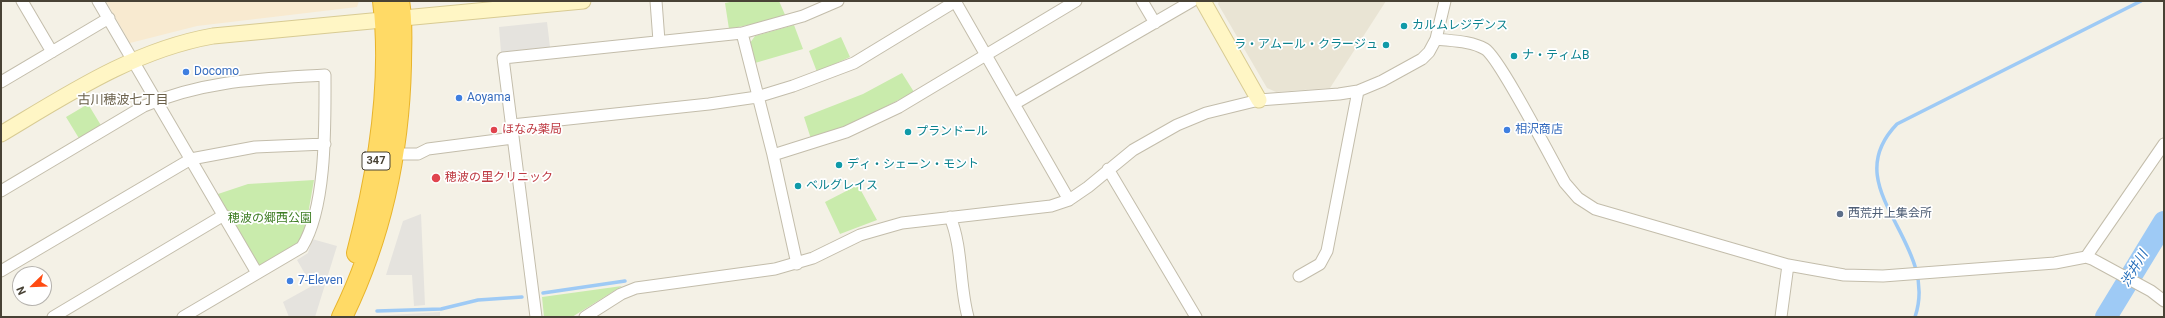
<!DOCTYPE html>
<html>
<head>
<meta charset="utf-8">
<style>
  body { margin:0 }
  #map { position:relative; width:2165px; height:318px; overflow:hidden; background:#f4f1e6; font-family:Roboto,sans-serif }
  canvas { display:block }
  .frame { position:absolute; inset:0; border:2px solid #484235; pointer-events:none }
  .north { position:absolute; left:12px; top:266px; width:40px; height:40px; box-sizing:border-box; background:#fff; border:1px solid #b6b3ae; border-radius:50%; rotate:247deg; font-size:11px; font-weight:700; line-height:16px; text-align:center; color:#484235 }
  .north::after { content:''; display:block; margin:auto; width:14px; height:18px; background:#ff4b12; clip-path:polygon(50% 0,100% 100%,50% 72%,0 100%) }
</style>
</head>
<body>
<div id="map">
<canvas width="2165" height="318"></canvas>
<div class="frame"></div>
<div class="north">N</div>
</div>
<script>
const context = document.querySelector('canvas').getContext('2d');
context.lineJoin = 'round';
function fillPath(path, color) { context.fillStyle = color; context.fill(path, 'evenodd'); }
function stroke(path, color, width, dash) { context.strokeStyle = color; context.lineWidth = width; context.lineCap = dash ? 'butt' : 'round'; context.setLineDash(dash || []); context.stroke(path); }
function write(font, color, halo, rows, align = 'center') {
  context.font = font + ' Roboto,"Noto Sans JP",sans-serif'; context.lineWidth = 3.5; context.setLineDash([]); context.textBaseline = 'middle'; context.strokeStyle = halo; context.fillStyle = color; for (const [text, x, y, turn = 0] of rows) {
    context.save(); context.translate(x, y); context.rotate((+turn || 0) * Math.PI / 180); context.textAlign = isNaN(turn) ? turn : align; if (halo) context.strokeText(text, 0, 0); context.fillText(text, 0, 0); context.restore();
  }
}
fillPath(new Path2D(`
  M1219,1H1386L1330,88L1276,92L1267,88L1218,4Z`), '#e9e4d4');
fillPath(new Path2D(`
  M106,1H359L357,7L197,26L130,43Z`), '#f8ead0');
fillPath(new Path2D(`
  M735,1H779L786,17L729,29L725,3Z
  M794,25L803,49L755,63L750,43L755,36Z
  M841,37L850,57L817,72L809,51Z
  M902,73L914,92L850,125L811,139L804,117L863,94Z
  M88,104L102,127L80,140L66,117Z
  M314,180L307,220L300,242L266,266L255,264L215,195L248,184Z
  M858,185L877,220L840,234L825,202Z
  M622,286L572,317H544L542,297Z`), '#c9ebac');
fillPath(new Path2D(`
  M547,22L550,47L501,52L499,27Z
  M421,214L425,305L414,306L412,275H386L403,221Z
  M312,239L337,246L315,317H289L283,302L312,286L297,260L308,253Z
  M440,312V317H373L374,316Z`), '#e5e3de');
stroke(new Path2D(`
  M543,293L625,281
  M377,311L441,309L478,300L522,297
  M1915,317C1941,241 1834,189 1897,124L2141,1`), '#9ecaf5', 3.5);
stroke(new Path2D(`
  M2106,317L2164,222`), '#9ecaf5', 22);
const street = new Path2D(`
  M22,1L52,52
  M98,1L257,273
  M656,1L659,41
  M955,1L1069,200
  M1142,1L1155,23
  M742,33L773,155L797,264
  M1436,39C1452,41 1471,41 1485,49C1499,57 1553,162 1565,183L1578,198L1595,209L1788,265L1844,275L1883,276L2055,263L2086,257L2092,259L2151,291L2164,301
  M1,82L109,18
  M1014,104L1192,1
  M512,125L709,104L757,97L793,86L854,63L956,1
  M393,154H418L428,149L513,138
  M773,155L846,132L899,107L1076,1
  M1108,169L1196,317
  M1,191L144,106C204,80 261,79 325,75C325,122 327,207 302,247L183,317
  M950,217C963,248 959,285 968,317
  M2086,257L2164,144
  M1,271L191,159L255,147L325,144
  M1299,276L1320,264L1327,251L1358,91
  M53,317L224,215
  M536,317L503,58L742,33L803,16L838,1
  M585,317L621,294L636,288L775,269L813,258L860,235L902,223L1051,206L1069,200L1088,187L1133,150L1177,125L1206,113L1259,100L1339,94L1358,91L1382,81L1422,59L1429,52L1436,39L1445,1
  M1781,317L1788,265`);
const secondary = new Path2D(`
  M1203,1L1259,100
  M1,134C68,94 134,50 213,36L583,1`);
const highway = new Path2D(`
  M357,253C378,173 393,84 383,1
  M342,317C381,238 399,152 401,65C401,43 403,22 399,1`);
stroke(street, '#c3bdab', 13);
stroke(secondary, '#d8cb93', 17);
stroke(highway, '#e8b42c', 22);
stroke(street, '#fff', 11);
stroke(secondary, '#fff6c5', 15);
stroke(highway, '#ffda66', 20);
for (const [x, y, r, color] of [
  [1404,26,4,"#0f9aa8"],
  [1386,45,4,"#0f9aa8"],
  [1514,56,4,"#0f9aa8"],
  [186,72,4,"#3f7fe0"],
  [459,98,4,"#3f7fe0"],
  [494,130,4,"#e0444e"],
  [1507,130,4,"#3f7fe0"],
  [908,132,4,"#0f9aa8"],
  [839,165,4,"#0f9aa8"],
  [436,178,5,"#e0444e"],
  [798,186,4,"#0f9aa8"],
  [1840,214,4,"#5c6f8a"],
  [290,281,4,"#3f7fe0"]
]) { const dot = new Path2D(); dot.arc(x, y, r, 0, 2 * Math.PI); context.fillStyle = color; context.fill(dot); stroke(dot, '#fff', 1.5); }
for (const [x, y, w] of [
  [376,161,28]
]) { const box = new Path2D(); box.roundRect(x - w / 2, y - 9, w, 18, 3); context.fillStyle = '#fff'; context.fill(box); stroke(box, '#484235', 1); }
write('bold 11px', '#484235', null, [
  ["347",376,161]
]);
write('12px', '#0d838f', '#fff', [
  ["カルムレジデンス",1412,26],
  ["ラ・アムール・クラージュ",1378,45,"right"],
  ["ナ・ティムB",1522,56],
  ["プランドール",916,132],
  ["ディ・シェーン・モント",847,165],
  ["ベルグレイス",806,186]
], 'left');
write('12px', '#366cbe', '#fff', [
  ["Docomo",194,72],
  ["Aoyama",467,98],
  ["相沢商店",1515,130],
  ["7-Eleven",298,281]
], 'left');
write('12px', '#be3a42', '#fff', [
  ["ほなみ薬局",502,130],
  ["穂波の里クリニック",445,178]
], 'left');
write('12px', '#4e5e75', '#fff', [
  ["西荒井上集会所",1848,214]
], 'left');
write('12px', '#3e7d24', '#fff', [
  ["穂波の郷西公園",270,219]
]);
write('13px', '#6b614b', '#fff', [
  ["古川穂波七丁目",123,101]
]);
write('italic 13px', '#266fbb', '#fff', [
  ["渋井川",2135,269,-59]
]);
</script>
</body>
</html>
